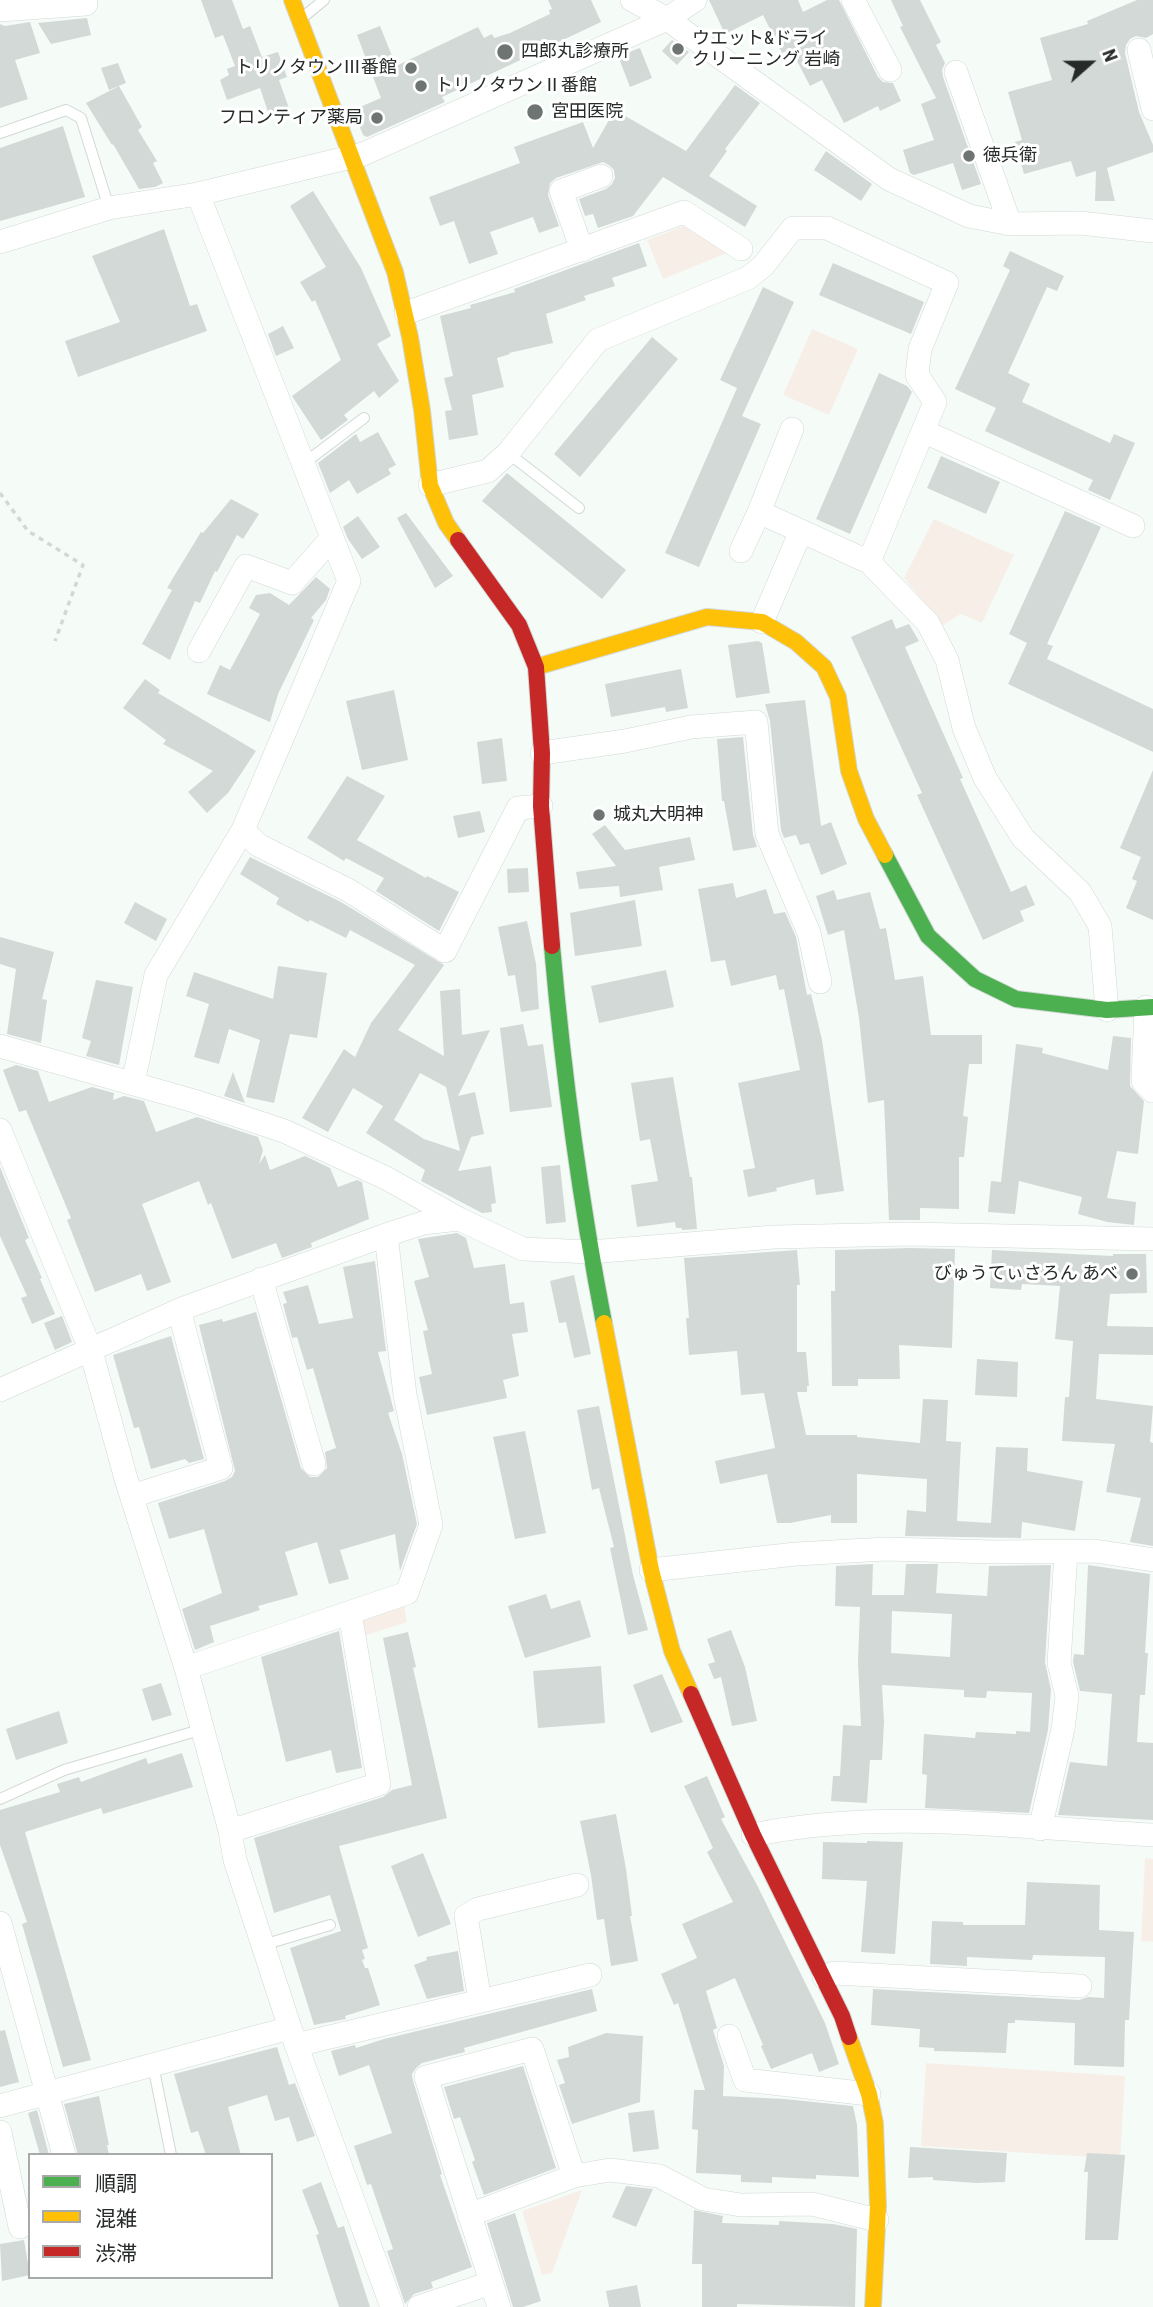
<!DOCTYPE html>
<html>
<head>
<meta charset="utf-8">
<style>
  body { margin:0 }
  #map { position:relative; width:1153px; height:2307px; overflow:hidden; background:#f5fcf8; font-family:"Roboto Condensed","Noto Sans JP",sans-serif }
  canvas { display:block }
  .legend { position:absolute; left:28px; top:2153px; width:245px; height:126px; box-sizing:border-box; background:#fff; border:2px solid #a8aaa9; margin:0; padding:9px 12px; list-style:none; font-size:21px; color:#262a28 }
  .legend li { display:flex; align-items:center; gap:14px; height:35px }
  .legend b { width:35px; border:2px solid #a8aaa9 }
  .north { position:absolute; left:1055px; top:28px; width:70px; height:70px; -webkit-text-stroke:5px #fff; paint-order:stroke; rotate:69deg; font-size:19px; font-weight:700; line-height:28px; text-align:center; color:#262a28 }
  .north::after { content:''; display:block; margin:auto; width:24px; height:32px; background:#262a28; clip-path:polygon(50% 0,100% 100%,50% 72%,0 100%) }
</style>
</head>
<body>
<div id="map">
<canvas width="1153" height="2307"></canvas>
<ul class="legend">
<li><b style="height:9px;background:#4caf50"></b>順調</li>
<li><b style="height:9px;background:#ffc107"></b>混雑</li>
<li><b style="height:9px;background:#c62828"></b>渋滞</li>
</ul>
<div class="north">N</div>
</div>
<script>
const context = document.querySelector('canvas').getContext('2d');
context.lineJoin = 'round';
function fillPath(path, color) { context.fillStyle = color; context.fill(path, 'evenodd'); }
function stroke(path, color, width, dash) { context.strokeStyle = color; context.lineWidth = width; context.lineCap = dash ? 'butt' : 'round'; context.setLineDash(dash || []); context.stroke(path); }
function write(font, color, halo, rows, align = 'center') {
  context.font = font + ' "Roboto Condensed","Noto Sans JP",sans-serif'; context.lineWidth = 6; context.setLineDash([]); context.textBaseline = 'middle'; context.strokeStyle = halo; context.fillStyle = color; for (const [text, x, y, turn = 0] of rows) {
    context.save(); context.translate(x, y); context.rotate((+turn || 0) * Math.PI / 180); context.textAlign = isNaN(turn) ? turn : align; if (halo) context.strokeText(text, 0, 0); context.fillText(text, 0, 0); context.restore();
  }
}
fillPath(new Path2D(`
  M691,223L732,251L663,279L647,240Z
  M812,329L858,349L829,415L783,395Z
  M934,519L1014,555L982,623L961,614L943,625L904,578Z
  M404,1605L407,1622L364,1636L359,1618Z
  M1145,1858L1153,1859V1942L1141,1941Z
  M926,2063L1125,2076L1120,2159L921,2146Z
  M582,2190L552,2273L542,2275L522,2211Z`), '#f8eee8');
fillPath(new Path2D(`
  M201,0H232L243,29L250,26L262,57L278,52L287,77L279,80L290,111L270,118L260,88L227,100L220,80L229,75L227,69L235,66L223,35L215,38Z
  M548,0H591L601,22L442,97L445,102L367,137L363,135L353,110L381,98L357,35L380,26L396,66L478,27L484,38L492,34L494,38L510,33L550,14L549,10L552,9Z
  M709,0H798L803,12L827,0H839L878,77L883,82L893,83L901,101L880,111L878,106L844,123L822,80L810,86L791,49L782,53L763,15L725,34Z
  M891,0H920L941,42L936,45L945,63L942,70L943,77L981,184L962,190L953,163L914,175L910,173L903,150L934,140L921,104L936,98L900,27L903,26Z
  M1137,0H1153V34L1146,38L1136,36L1130,39L1126,45L1125,53L1139,112L1153,145V152L1107,168L1115,201H1095L1096,171L1076,177L1071,161L1024,174L1015,142L1022,140L1008,92L1052,80L1040,38L1088,24L1087,21Z
  M87,18L91,35L51,44L38,23Z
  M30,22L40,53L15,60L28,99L0,108V24L5,26Z
  M672,40L689,52L677,65L662,51Z
  M640,48L652,78L630,87L618,56Z
  M118,63L126,83L109,90L101,68Z
  M735,85L760,103L725,149L727,151L709,176L757,206L745,227L663,177L633,216L598,228L593,214L585,216L579,199L606,189L612,184L615,178L614,170L609,165L603,162L556,178L550,183L548,195L559,226L539,233L533,217L490,232L498,254L469,264L454,221L440,226L429,197L520,163L514,147L583,122L593,148L613,113H620L686,151Z
  M119,86L142,127L138,130L157,161L153,163L163,183L155,187L139,189L113,144L112,145L86,103Z
  M63,126L85,197L0,221V148Z
  M826,151L872,184L861,201L814,170Z
  M313,191L361,268L391,336L377,344L399,381L379,398L374,391L344,415L348,420L321,440L292,396L341,360L315,300L312,302L300,282L326,267L290,206Z
  M164,229L190,306L197,304L207,331L78,377L65,341L120,322L92,256Z
  M639,243L647,266L612,278L615,286L584,296L586,300L546,314L553,343L509,353L510,354L497,358L504,387L472,395L478,435L449,440L445,411L452,410L444,378L453,376L440,316L471,308L470,305L515,292L514,289Z
  M1010,251L1064,276L1057,291L1047,287L1008,373L1030,384L1022,402L1110,443L1114,434L1135,443L1110,500L1088,490L1093,480L985,431L996,408L955,389L1010,270L1003,266Z
  M833,263L924,302L911,334L819,295Z
  M763,287L794,302L742,416L761,424L699,567L665,553L737,388L720,380Z
  M283,326L294,348L276,356L268,334Z
  M652,337L678,359L580,477L554,454Z
  M879,373L907,386L912,392L850,534L816,519Z
  M378,432L396,465L388,469L391,474L357,494L349,480L330,493L318,463L356,434L360,442Z
  M941,456L1000,482L986,514L927,488Z
  M507,473L626,570L602,599L482,501Z
  M231,499L259,514L243,539L237,535L217,572L215,571L200,603L195,601L170,660L142,644L172,590L167,588L179,568L201,532L203,533Z
  M1065,511L1101,527L1047,644L1053,646L1047,659L1153,709V752L1008,684L1027,643L1009,634Z
  M406,513L453,576L435,588L397,518Z
  M358,516L380,547L362,559L348,539L343,527Z
  M316,577L330,589L326,600L311,618L314,620L278,694L270,722L207,694L220,665L230,670L260,614L249,608L256,595L270,593L289,605Z
  M892,619L896,629L909,624L919,641L905,647L963,778L960,779L1011,892L1026,885L1035,905L1020,911L1024,921L983,940L917,795L922,793L851,637Z
  M758,641L762,643L770,693L736,698L728,645Z
  M681,669L688,708L666,712L665,707L611,717L605,684Z
  M145,679L160,690L158,693L256,751L228,793L207,813L188,792L213,771L163,744L166,740L123,708Z
  M394,690L408,760L362,770L346,701Z
  M805,700L821,826L831,822L847,864L821,875L809,843L800,845L796,835L784,838L781,830L770,721L765,704Z
  M743,737L753,835L757,847L733,851L724,801H722L717,739Z
  M502,738L507,781L482,784L477,742Z
  M1153,770V920L1126,908L1137,881L1132,879L1141,857L1120,848Z
  M347,776L385,796L357,840L426,878L427,876L459,892L439,931L376,891L384,878L346,858L344,861L307,838Z
  M480,811L485,832L458,838L453,816Z
  M605,825L625,850L690,837L695,860L659,867L663,890L620,897L619,886L579,889L576,872L616,866L592,834Z
  M250,857L341,902L444,965L398,1030L444,1056L440,991L460,989L462,1035L490,1030L458,1096L475,1092L484,1134L471,1137L458,1171L491,1166L496,1203L491,1204L492,1212L482,1213L421,1181L425,1170L366,1133L383,1106L353,1088L328,1132L302,1118L344,1049L355,1057L371,1023L415,965L350,930L346,938L310,920L308,922L276,904L279,898L240,874ZM420,1073L446,1087L460,1151L424,1139L394,1120Z
  M528,868L529,892L508,893L507,869Z
  M733,883L736,898L766,889L774,914L785,912L796,937L807,995L811,994L822,1040L844,1191L816,1195L814,1179L776,1188L777,1191L748,1197L743,1170L755,1168L738,1083L800,1070L784,989L779,990L776,975L731,986L725,960L711,962L698,889Z
  M834,890L837,900L870,892L880,929L886,928L895,980L923,976L931,1035H982V1064H969L963,1116L968,1117L964,1157H959V1209L920,1208V1220H889L884,1100L868,1103L859,1018L844,930L828,935L816,896Z
  M635,900L642,946L575,956L570,913Z
  M135,902L167,919L156,941L124,923Z
  M527,921L536,964L539,1009L521,1012L515,975L508,976L498,927Z
  M0,937L54,952L42,999L47,1000L41,1043L7,1034L16,969L0,964Z
  M278,966L327,973L317,1038L290,1034L274,1103L246,1097L260,1040L229,1029L219,1064L194,1057L209,1004L186,996L194,972L273,999Z
  M666,970L674,1007L599,1023L591,986Z
  M96,980L133,987L119,1065L86,1056L91,1041L82,1038Z
  M523,1024L528,1046L543,1044L552,1107L510,1112L500,1028Z
  M1113,1036L1131,1038L1130,1086L1144,1101L1138,1154L1117,1151L1107,1198L1136,1202L1134,1225L1107,1222L1078,1214L1082,1197L1019,1181L1015,1214L988,1212L991,1181L1001,1182L1016,1044L1043,1048L1042,1053L1108,1070Z
  M16,1065L38,1071L49,1102L92,1087L114,1093L113,1100L124,1096L144,1101L156,1132L197,1117L258,1137L263,1150L259,1164L265,1155L270,1170L305,1156L330,1168L338,1187L357,1180L362,1182L369,1219L311,1243L312,1247L282,1258L276,1243L232,1259L211,1203L208,1205L199,1181L142,1204L171,1282L147,1291L141,1274L95,1292L67,1220L71,1218L26,1110L19,1112L3,1070Z
  M233,1072L245,1103L224,1096Z
  M673,1077L690,1177H692L697,1229L682,1230V1228H676L675,1222L637,1227L631,1185L658,1181L650,1139L640,1141L631,1083Z
  M560,1165L566,1222L546,1224L541,1167Z
  M0,1167L29,1238L25,1240L42,1278L40,1279L55,1314L32,1324L21,1298L27,1296L0,1236Z
  M457,1233L466,1238L474,1268L505,1264L510,1304L524,1302L528,1332L512,1334L519,1376L503,1380L507,1398L427,1415L419,1377L432,1374L423,1331L428,1330L414,1281L429,1277L418,1239Z
  M910,1248L955,1249L952,1348L899,1345L900,1379H858V1386H832L831,1291H835V1250Z
  M797,1250L800,1285H797V1352H806L809,1386H807V1392H797L806,1435H857V1437L920,1443L923,1399L948,1400L946,1441L961,1442L957,1521L991,1523L996,1447L1028,1448L1027,1471L1083,1481L1075,1531L1022,1522L1021,1538L905,1536L907,1510L926,1512L927,1479L857,1474V1523H831V1515L790,1523H777L767,1474L720,1484L715,1461L775,1448L764,1393L741,1395L737,1351L689,1355L686,1318H689L684,1258Z
  M992,1250L1113,1256V1254H1146L1147,1293L1110,1294L1107,1326L1153,1327V1355L1099,1354L1096,1399L1153,1406L1150,1442L1153,1443V1546L1130,1542L1141,1498L1106,1492L1115,1444L1062,1441L1065,1397H1069L1073,1341L1055,1339L1060,1286L1022,1284L1021,1290L990,1288Z
  M375,1261L386,1351L378,1352L394,1411L388,1413L402,1454L417,1524L400,1571L395,1534L340,1550L349,1579L329,1584L317,1542L285,1552L298,1595L258,1606L260,1610L210,1626L214,1642L195,1650L182,1609L222,1593L204,1529L169,1539L158,1503L225,1481L232,1477L235,1471L199,1325L222,1319L223,1322L256,1312L301,1468L310,1477H318L327,1468L325,1452L336,1448L313,1368L307,1370L297,1337L292,1338L283,1304L287,1303L283,1292L308,1285L319,1324L353,1318L343,1267Z
  M574,1275L591,1354L574,1358L566,1322L559,1323L550,1281Z
  M62,1316L72,1342L55,1350L44,1323Z
  M171,1336L204,1459L189,1463L185,1459L151,1469L139,1427L134,1428L113,1355Z
  M977,1359L1018,1362L1017,1397L975,1395Z
  M599,1406L633,1575L648,1630L628,1635L610,1548L614,1547L599,1488L592,1490L577,1410Z
  M525,1431L546,1533L515,1539L493,1437Z
  M873,1564L872,1595H904L906,1564H938L936,1593L987,1596L989,1566L1051,1565L1045,1662L1051,1690L1048,1730L1029,1813L925,1808L927,1775L922,1774L924,1734L975,1738L976,1732L1016,1734V1731L1030,1732L1032,1693L987,1691L986,1698L964,1697V1690L882,1685L884,1722L882,1760H870L867,1803L831,1801L833,1776H840L843,1725L861,1726L858,1662L860,1607L835,1606L836,1566ZM892,1611L952,1614L950,1657L891,1653Z
  M1088,1565L1150,1574L1145,1653H1148L1145,1695H1140L1137,1742L1153,1743V1820L1058,1815L1070,1762L1107,1766L1112,1694L1080,1691L1073,1662L1074,1654L1084,1655Z
  M546,1594L551,1609L580,1600L591,1637L525,1658L508,1606Z
  M731,1630L745,1667L757,1721L732,1726L721,1677L714,1679L708,1664L715,1662L707,1639Z
  M339,1631L362,1768L336,1773L331,1750L286,1762L261,1657Z
  M408,1632L416,1667L413,1668L447,1818L339,1846L368,1948L362,1950L365,1959L362,1960L365,1968H368L380,2005L345,2016L346,2019L314,2025L290,1948L341,1931L330,1895L274,1913L254,1838L383,1797L392,1790L412,1785L383,1638Z
  M601,1666L605,1723L538,1728L533,1671Z
  M662,1674L683,1722L651,1733L633,1685Z
  M161,1683L172,1715L152,1721L142,1689Z
  M59,1711L68,1743L16,1760L6,1729Z
  M182,1753L193,1787L103,1814L101,1808L25,1832L91,2060L63,2067L22,1924L27,1922L0,1845V1810L60,1792L57,1784L79,1777L81,1782L146,1758L148,1764Z
  M707,1776L725,1817L721,1819L757,1885L825,2023L839,2064L819,2072L812,2053L771,2069L761,2046L763,2045L735,1978L706,1991L717,2028L713,2030L724,2066L723,2096L784,2099L853,2106L857,2125L859,2177L816,2175V2179L772,2177V2183L741,2182V2175L696,2173L698,2130L692,2129L694,2090H705L678,2003L674,2005L661,1974L697,1958L682,1924L733,1902L707,1852L713,1848L684,1786Z
  M616,1814L626,1869L632,1916H630L638,1961L611,1966L604,1919L597,1920L591,1875L580,1821Z
  M867,1841L903,1842L895,1954L861,1952L867,1881L822,1879L823,1842L867,1843Z
  M423,1853L451,1924L418,1937L391,1866Z
  M1027,1882L1100,1885L1099,1930L1134,1932L1129,2020H1125L1124,2067L1074,2065L1075,2023L1015,2020V2023H1008L1006,2053L934,2051V2048L919,2047L920,2029L871,2025L873,1989L1079,2000L1088,1997L1104,1998L1105,1957L1033,1955L1032,1960L967,1957V1966L930,1964L932,1921L963,1922V1925H1025Z
  M458,1951L464,1991L427,1999L414,1965L427,1960L426,1957Z
  M592,1989L597,2011L464,2048L465,2052L422,2063L416,2068L412,2074L413,2081L442,2174L440,2175L472,2267L431,2282L433,2288L414,2294L405,2304L387,2251L393,2249L371,2184L367,2185L354,2146L392,2133L369,2065L339,2076L331,2051L355,2045L356,2048L384,2039Z
  M5,2030L19,2082L0,2087V2031Z
  M606,2033L643,2036L640,2102L572,2124L559,2085L565,2083L557,2060L569,2057L568,2047Z
  M277,2047L289,2085L295,2083L315,2136L297,2142L289,2117L275,2121L267,2095L228,2107L241,2155H206L198,2131L191,2133L174,2074Z
  M523,2066L556,2168L484,2195L472,2162L475,2160L460,2117L454,2119L444,2087Z
  M99,2096L109,2145H107L109,2155H78L64,2104Z
  M37,2110L49,2155H40L28,2113Z
  M654,2110L659,2149L633,2152L628,2113Z
  M910,2147L1007,2153L1005,2182L976,2183L933,2180V2177L908,2178Z
  M1087,2153L1125,2155L1118,2240H1085L1088,2172H1084Z
  M321,2182L338,2228L344,2226L370,2307H339L316,2235L319,2234L302,2190Z
  M626,2186L653,2189L636,2227L612,2217Z
  M694,2210L723,2216L722,2223L779,2225V2221L814,2223L833,2224L857,2229L855,2307L737,2304V2307H702V2264H692Z
  M515,2213L541,2301L523,2307H513L487,2223Z
  M24,2240L30,2275L2,2281L0,2244Z
  M637,2285L641,2307H609L606,2291Z`), '#d3d9d6');
const lane = new Path2D(`
  M302,18L324,0
  M0,133L66,110L81,118L109,208
  M508,453L579,508
  M303,464L364,418
  M0,1799L64,1770L203,1729
  M263,1945L330,1925
  M153,2065L171,2155`);
const street = new Path2D(`
  M632,0L667,19L889,179L969,216L1010,224L1080,223L1153,231
  M853,0L890,70
  M0,10L86,4L85,0
  M1139,50L1153,109
  M956,72L1010,224
  M0,242L109,208L198,194L363,154L667,19L695,0
  M582,250L561,191L601,176
  M406,313L684,212L741,249
  M923,431L1133,526
  M430,485L488,471L508,453L598,340L748,278L763,266L793,228H827L947,283L920,349L917,375L935,402L869,562L759,512L792,429
  M741,551L759,512
  M869,562L928,623L947,660L964,728L985,778L1023,838L1080,892L1100,926L1107,1010
  M762,622L801,531
  M199,651L246,566L292,583L332,538
  M542,753L625,741L691,727L756,722L767,834L809,933L820,982
  M243,830L258,845L348,890L445,951L518,808L541,806
  M1146,1007L1143,1081L1153,1091
  M0,1046L194,1101L284,1131L386,1178L459,1219L523,1249L590,1252L774,1237L910,1234L1153,1239
  M133,1083L156,975L243,830L349,581L198,194
  M0,1130L91,1351L126,1479L186,1668L230,1831L235,1860L290,2028L392,2307
  M261,1279L314,1464
  M0,1390L184,1308L386,1235L423,1223L459,1219
  M132,1496L221,1468L179,1310
  M651,1570L796,1554L886,1549L994,1552L1095,1551L1153,1560
  M186,1668L407,1593L431,1525L405,1395L386,1235
  M1040,1829L1063,1729L1067,1696L1059,1663L1066,1552
  M230,1831L379,1784L350,1613
  M753,1835C883,1808 1022,1828 1153,1835
  M0,1923L64,2155
  M824,1977L834,1973L1080,1986
  M480,2001L466,1916L478,1909L577,1885
  M729,2036L745,2080L869,2094
  M296,2045L590,1975
  M0,2106L290,2028
  M0,2132L20,2227
  M469,2215L574,2176L610,2170L659,2176L703,2199L741,2205L812,2204L877,2220
  M419,2307L491,2283
  M499,2307L426,2077L532,2049L574,2176`);
const fast = new Path2D(`
  M885,855L928,936L975,979L1016,999L1107,1010L1153,1007
  M552,946C563,1072 580,1199 604,1323`);
const slow = new Path2D(`
  M292,0L395,272L410,337L422,410L430,485L446,523L458,540
  M536,667L707,617L762,622L796,642L824,667L838,697L849,771L866,819L885,855
  M604,1323L651,1570L672,1651L691,1694
  M849,2037L869,2094L875,2123L878,2206L873,2307`);
const jam = new Path2D(`
  M458,540L519,625L536,667L542,753L541,806L552,946
  M691,1694L753,1835L842,2016L849,2037`);
stroke(lane, '#d2d8d5', 12);
stroke(street, '#d2d8d5', 24);
stroke(fast, '#d2d8d5', 18);
stroke(slow, '#d2d8d5', 18);
stroke(jam, '#d2d8d5', 18);
stroke(new Path2D(`
  M0,493L28,531L83,565L55,641`), '#d5d7d6', 3.5, [5, 5]);
stroke(lane, '#fefffe', 10);
stroke(street, '#fefffe', 23);
stroke(fast, '#4caf50', 16);
stroke(slow, '#ffc107', 16);
stroke(jam, '#c62828', 16);
for (const [x, y, r, color] of [
  [678,49,7,"#6e7471"],
  [505,52,9,"#6e7471"],
  [411,68,7,"#6e7471"],
  [421,86,7,"#6e7471"],
  [535,112,9,"#6e7471"],
  [377,118,7,"#6e7471"],
  [969,156,7,"#6e7471"],
  [599,815,7,"#6e7471"],
  [1132,1274,7,"#6e7471"]
]) { const dot = new Path2D(); dot.arc(x, y, r, 0, 2 * Math.PI); context.fillStyle = color; context.fill(dot); stroke(dot, '#fff', 2.5); }
write('18px', '#262a28', '#fff', [
  ["ウエット&ドライ",692,39],
  ["クリーニング 岩崎",692,60],
  ["四郎丸診療所",521,52],
  ["トリノタウンⅢ番館",397,68,"right"],
  ["トリノタウンⅡ番館",435,86],
  ["宮田医院",551,112],
  ["フロンティア薬局",363,118,"right"],
  ["徳兵衛",983,156],
  ["城丸大明神",613,815],
  ["びゅうてぃさろん あべ",1118,1274,"right"]
], 'left');
</script>
</body>
</html>
